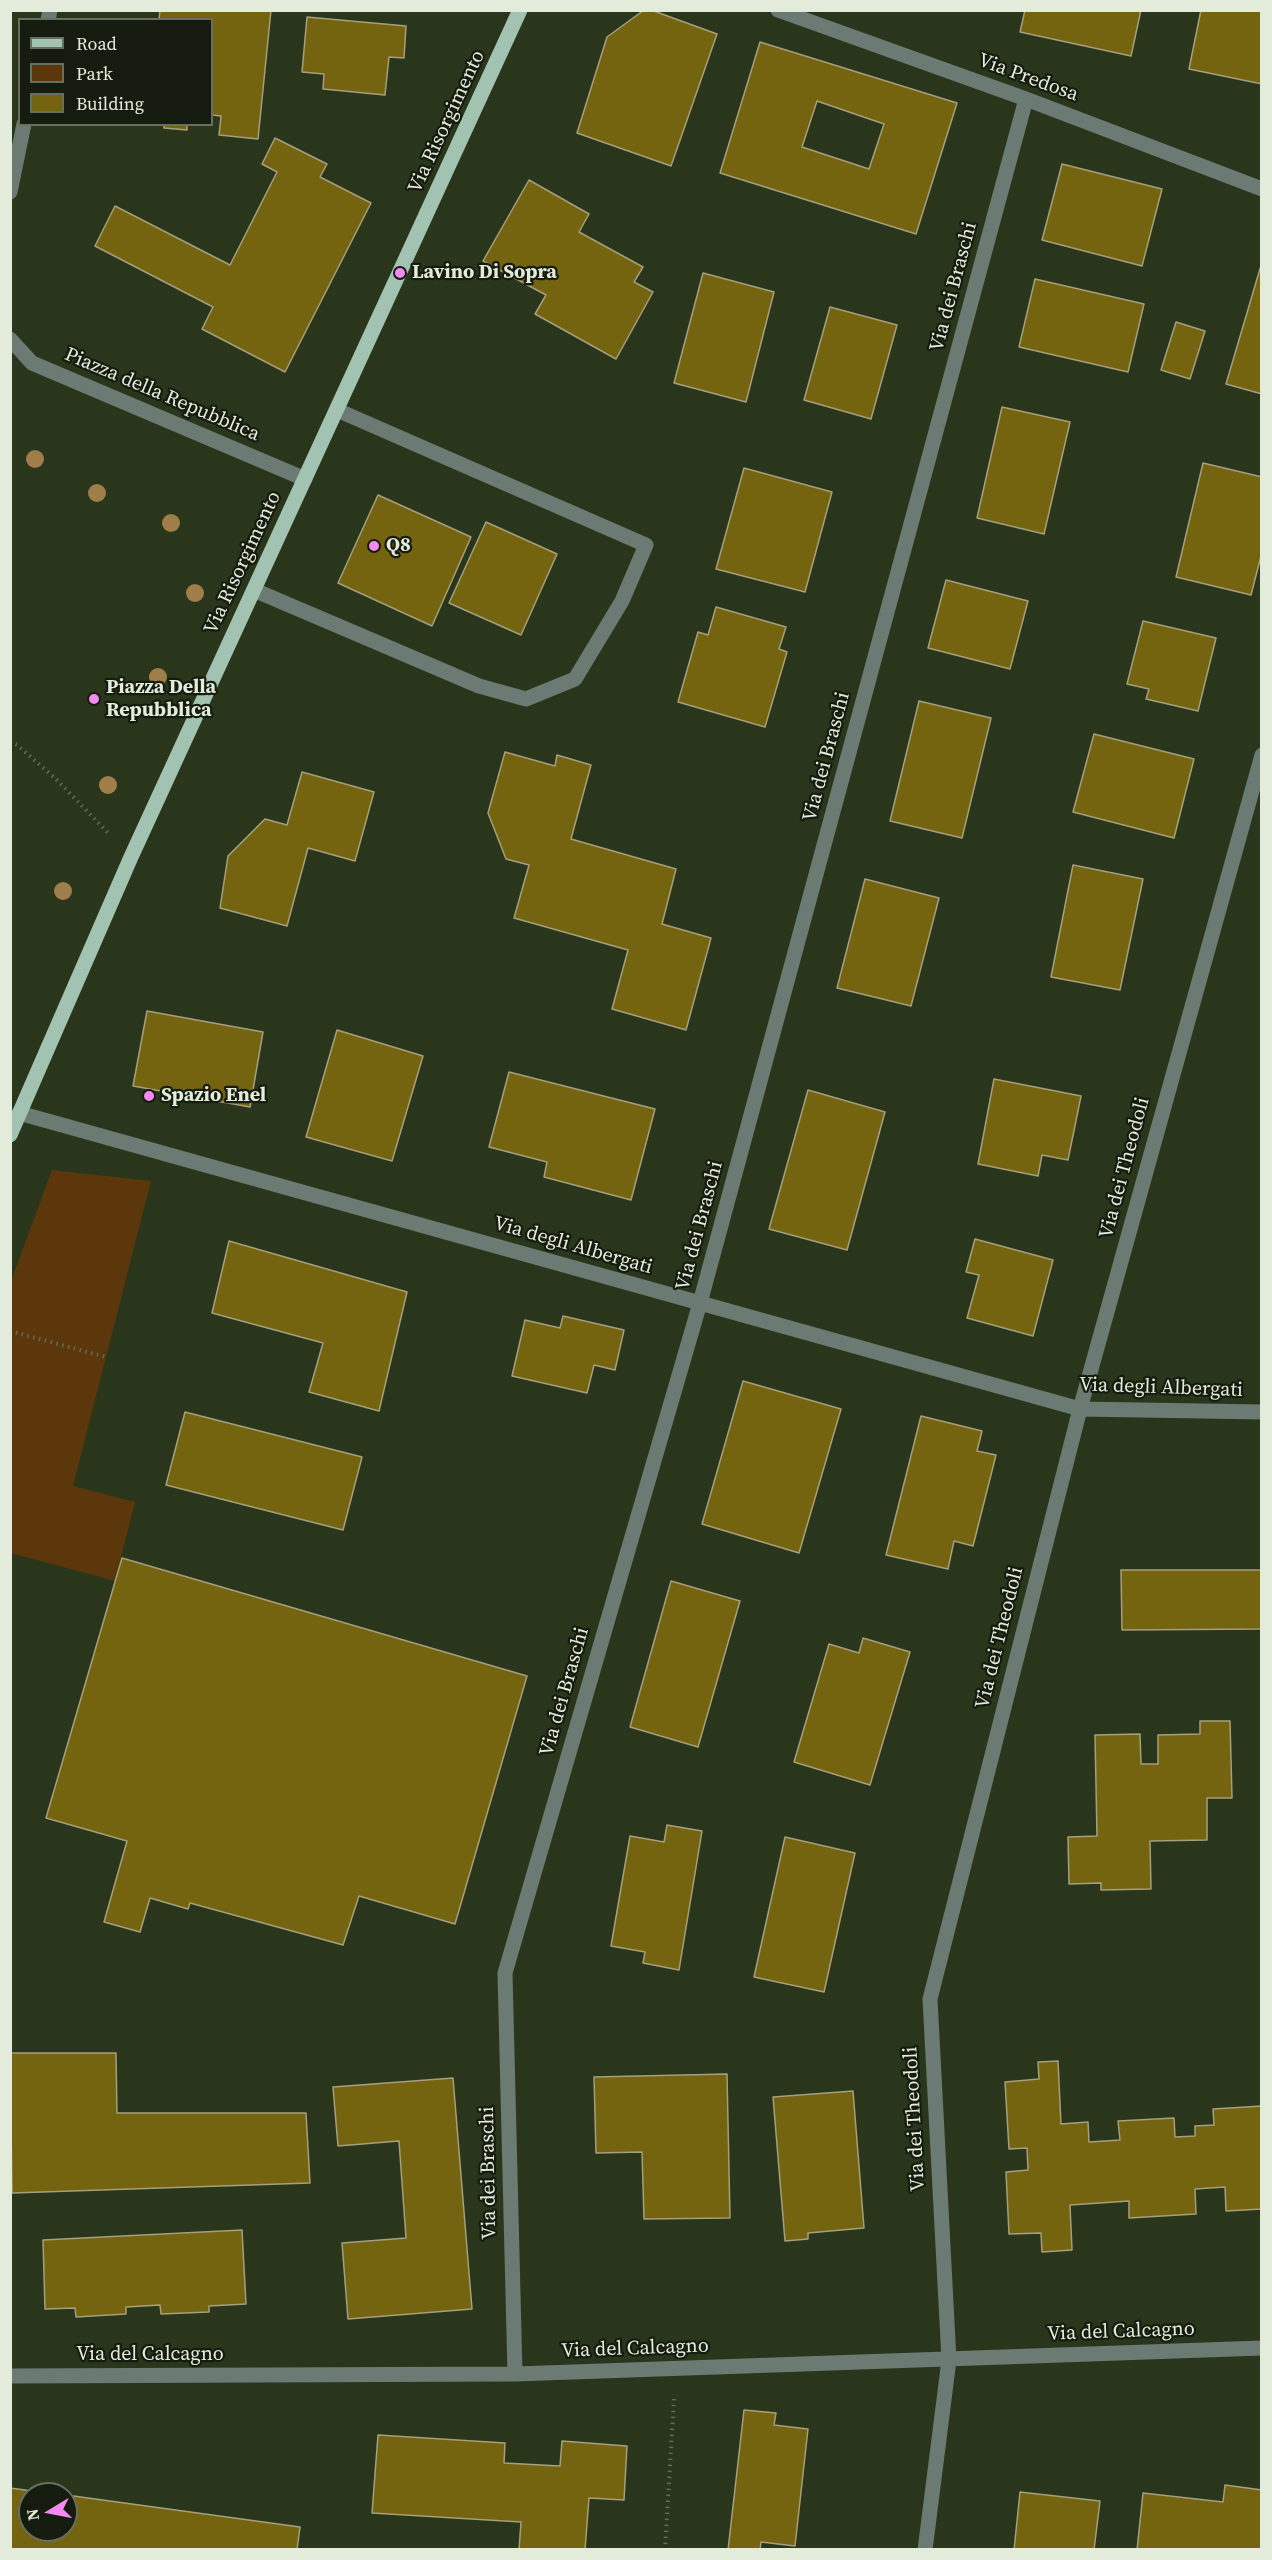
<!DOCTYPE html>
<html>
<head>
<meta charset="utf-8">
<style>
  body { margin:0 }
  #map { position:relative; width:1272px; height:2560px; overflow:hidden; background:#29361b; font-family:"Source Serif 4",serif }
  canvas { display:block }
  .frame { position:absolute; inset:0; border:12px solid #e3ecdb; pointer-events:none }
  .legend { position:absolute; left:18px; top:18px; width:195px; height:108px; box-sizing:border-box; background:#151b0f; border:2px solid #676f61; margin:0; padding:8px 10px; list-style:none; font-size:18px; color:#e3ecdb }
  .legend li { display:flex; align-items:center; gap:12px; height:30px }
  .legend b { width:30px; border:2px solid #676f61 }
  .north { position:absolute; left:18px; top:2482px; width:60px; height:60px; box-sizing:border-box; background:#151b0f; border:2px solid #676f61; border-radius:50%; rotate:260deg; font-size:16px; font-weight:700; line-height:24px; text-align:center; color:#e3ecdb }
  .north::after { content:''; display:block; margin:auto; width:21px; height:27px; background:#f489f0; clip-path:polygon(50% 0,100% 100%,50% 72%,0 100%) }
</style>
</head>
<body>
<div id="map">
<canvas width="1272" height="2560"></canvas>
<div class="frame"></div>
<ul class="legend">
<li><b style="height:8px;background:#a3c3b2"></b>Road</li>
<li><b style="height:16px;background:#5c370c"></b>Park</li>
<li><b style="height:16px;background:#746410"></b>Building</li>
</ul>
<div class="north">N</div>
</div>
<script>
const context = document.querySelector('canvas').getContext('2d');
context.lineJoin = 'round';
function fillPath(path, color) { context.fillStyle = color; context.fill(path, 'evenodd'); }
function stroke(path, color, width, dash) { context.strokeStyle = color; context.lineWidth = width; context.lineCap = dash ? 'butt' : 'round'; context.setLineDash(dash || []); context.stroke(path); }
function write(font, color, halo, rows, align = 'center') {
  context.font = font + ' "Source Serif 4",serif'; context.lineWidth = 4.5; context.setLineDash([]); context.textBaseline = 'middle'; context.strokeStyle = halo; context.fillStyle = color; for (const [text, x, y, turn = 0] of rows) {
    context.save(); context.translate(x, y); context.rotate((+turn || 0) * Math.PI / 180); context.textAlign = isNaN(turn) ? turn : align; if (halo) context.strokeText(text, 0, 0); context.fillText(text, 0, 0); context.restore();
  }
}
fillPath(new Path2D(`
  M52,1170L151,1181L73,1486L135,1502L115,1581L11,1553V1281Z`), '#5c370c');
const building = new Path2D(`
  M160,10H271L258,139L219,135L221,116L212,115V20H159Z
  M644,10H651L717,34L671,166L577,133L607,37Z
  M1025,10H1141L1131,56L1020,32Z
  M1201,10H1262V84L1189,69Z
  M307,17L406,26L404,58L389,57L385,95L323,89L324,74L302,72Z
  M760,42L957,103L916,234L720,173ZM817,101L884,124L869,169L802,147Z
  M164,124H187V130L164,128Z
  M275,138L327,164L320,177L371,203L285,372L202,329L213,307L95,246L115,206L230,265L277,172L262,164Z
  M1062,164L1162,189L1142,266L1042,240Z
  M529,180L589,214L579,232L643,267L634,282L653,292L616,359L535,314L546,295L483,261Z
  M1262,262V394L1226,384Z
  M703,273L774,292L746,402L674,383Z
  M1035,279L1144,304L1128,372L1019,347Z
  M830,307L897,325L871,419L804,400Z
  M1176,322L1205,331L1190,379L1161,370Z
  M1002,407L1070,422L1044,534L977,518Z
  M1203,463L1262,477V552L1251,595L1176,577Z
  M744,468L832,492L805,592L716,569Z
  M378,495L471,537L432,626L338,583Z
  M486,522L557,554L521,635L449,603Z
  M946,580L1028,601L1010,669L928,648Z
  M716,607L786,627L779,649L787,652L765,727L678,702L698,632L708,635Z
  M1143,621L1216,638L1198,711L1146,699L1149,689L1127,684Z
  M919,701L991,718L962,838L890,821Z
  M1094,734L1194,759L1174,838L1073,812Z
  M505,752L555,766L557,755L591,765L571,839L676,869L662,924L711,938L686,1030L612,1009L628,950L514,918L529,865L506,859L488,813Z
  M302,772L374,792L355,861L308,848L287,926L220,908L228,856L265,819L287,825Z
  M1073,865L1143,879L1120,990L1051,977Z
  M865,879L939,898L911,1006L837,988Z
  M147,1011L263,1032L250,1107L133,1086Z
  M337,1030L423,1056L392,1161L306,1137Z
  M509,1072L655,1109L631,1200L544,1177L547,1162L489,1147Z
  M994,1079L1081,1096L1068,1160L1042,1155L1038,1176L978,1164Z
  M808,1090L885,1112L847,1250L769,1229Z
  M975,1239L1053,1260L1033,1336L967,1318L979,1275L966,1272Z
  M229,1241L407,1292L379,1411L309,1392L323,1343L212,1313Z
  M563,1316L624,1330L615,1370L594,1365L587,1393L512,1376L525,1320L560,1328Z
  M743,1381L841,1409L799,1553L702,1524Z
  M185,1412L362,1457L343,1530L166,1485Z
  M921,1416L982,1431L977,1451L996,1455L973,1546L954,1541L948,1569L886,1555Z
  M122,1558L527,1676L455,1924L359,1896L343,1945L190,1903L188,1909L150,1898L140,1932L104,1922L127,1841L46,1818Z
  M1121,1570H1262V1629L1122,1630Z
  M671,1581L740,1601L698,1747L630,1727Z
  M863,1638L910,1652L870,1785L794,1762L829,1644L859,1653Z
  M1200,1721H1230L1232,1798H1207V1840L1150,1841L1151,1889L1101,1890V1883L1069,1884L1068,1837L1097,1836L1095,1735L1140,1734L1141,1764H1158V1735L1200,1734Z
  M667,1825L702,1831L679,1970L643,1963L645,1952L611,1946L630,1836L664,1842Z
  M785,1837L855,1853L824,1992L754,1977Z
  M10,2053H116L117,2113H306L310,2183L12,2193Z
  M1058,2061L1061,2124L1088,2122L1089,2142L1120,2140L1118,2121L1174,2118L1175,2137L1195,2136V2126L1214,2125L1213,2109L1262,2106V2209L1226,2211L1225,2187L1195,2189L1196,2214L1129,2218V2201L1070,2205L1072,2250L1042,2252L1041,2233L1009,2234L1006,2172L1028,2170L1027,2148L1009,2149L1005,2082L1039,2079L1038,2062Z
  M727,2074L730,2218L644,2219L642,2152L596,2153L594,2077Z
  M453,2078L472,2309L348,2319L342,2243L406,2238L399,2141L338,2146L333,2087Z
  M853,2091L864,2228L808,2233V2239L785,2241L773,2097Z
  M242,2230L246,2304L209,2306V2312L161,2314L160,2305L126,2307V2314L76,2317L75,2308L45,2309L43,2240Z
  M744,2410L776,2413L774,2425L808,2429L795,2546L761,2542L760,2550H728Z
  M378,2435L505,2443L504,2463L560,2466L562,2441L627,2446L624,2500L589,2498L585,2550H519L521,2522L372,2513Z
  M1225,2485L1262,2490V2550H1137L1143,2493L1223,2502Z
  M10,2488L55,2494H30V2530H66V2495L300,2527L297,2550H10Z
  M1020,2492L1100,2501L1094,2550H1014Z`);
fillPath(building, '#746410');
stroke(building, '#a69f7d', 1.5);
stroke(new Path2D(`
  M10,742L17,745L55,778L109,834
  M10,1331L106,1357
  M665,2550L674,2399`), '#616d55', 4, [1.5, 4.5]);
stroke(new Path2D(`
  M778,10L1026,99L1262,189
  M48,20L50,10
  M10,192L24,124
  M10,339L32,363L305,479
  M254,590L479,686L526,699L575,679L622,601L646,545L337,410
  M19,1113L1080,1409L1262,1412
  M515,2374L505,1973L700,1303L1026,99
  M10,2376L515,2374L1262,2348
  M925,2550L949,2360L930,1999L1080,1409L1262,755`), '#6b7a72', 15);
stroke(new Path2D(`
  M10,1135L131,857L520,10`), '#a3c3b2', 15);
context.fillStyle = '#9f7e49';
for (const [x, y] of [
  [35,459],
  [97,493],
  [171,523],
  [195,593],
  [158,677],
  [108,785],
  [63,891]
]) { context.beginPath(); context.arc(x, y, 9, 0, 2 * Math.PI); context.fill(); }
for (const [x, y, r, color] of [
  [400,273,6,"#f489f0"],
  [374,546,6,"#f489f0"],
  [94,699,6,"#f489f0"],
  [149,1096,6,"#f489f0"]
]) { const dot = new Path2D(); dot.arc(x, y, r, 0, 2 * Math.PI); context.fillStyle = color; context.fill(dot); stroke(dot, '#151b0f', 2); }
write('20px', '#e3ecdb', '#151b0f', [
  ["Via Predosa",1028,78,20],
  ["Via Risorgimento",447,122,-65],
  ["Via dei Braschi",954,287,-75],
  ["Piazza della Repubblica",162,395,23],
  ["Via Risorgimento",243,563,-65],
  ["Via dei Braschi",827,757,-75],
  ["Via dei Theodoli",1125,1168,-75],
  ["Via dei Braschi",700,1226,-75],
  ["Via degli Albergati",573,1246,16],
  ["Via degli Albergati",1161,1388,2],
  ["Via dei Theodoli",1000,1638,-76],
  ["Via dei Braschi",565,1692,-74],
  ["Via dei Theodoli",915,2119,-93],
  ["Via dei Braschi",489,2173,-91],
  ["Via del Calcagno",1121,2332,-2],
  ["Via del Calcagno",635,2349,-2],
  ["Via del Calcagno",150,2355]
]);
write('bold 20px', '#e3ecdb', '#151b0f', [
  ["Lavino Di Sopra",412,273],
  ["Q8",386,546],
  ["Piazza Della",106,688],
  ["Repubblica",106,711],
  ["Spazio Enel",161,1096]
], 'left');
</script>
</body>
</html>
